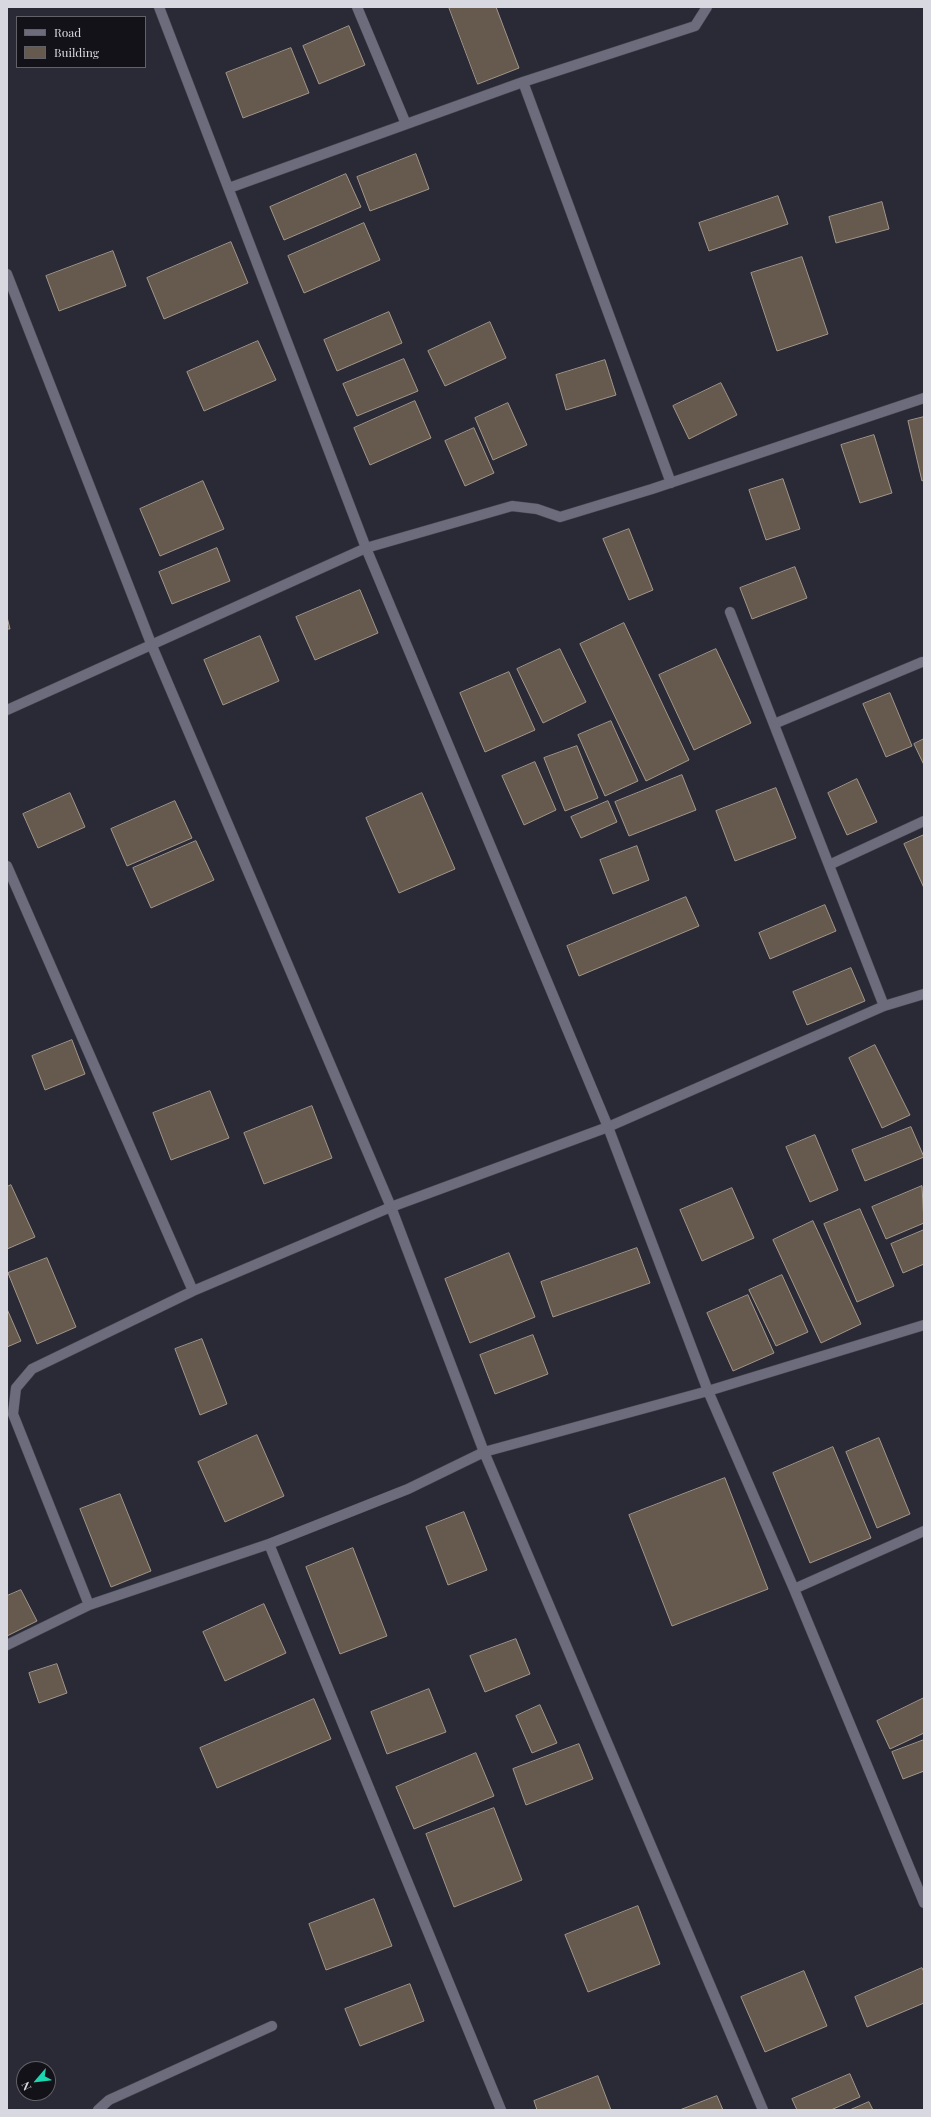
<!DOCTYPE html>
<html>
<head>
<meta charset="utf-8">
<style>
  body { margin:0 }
  #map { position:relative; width:931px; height:2117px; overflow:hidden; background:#2a2936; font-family:"Playfair Display",serif }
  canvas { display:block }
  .frame { position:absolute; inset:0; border:8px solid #d8d8e0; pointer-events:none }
  .legend { position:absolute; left:16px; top:16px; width:130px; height:52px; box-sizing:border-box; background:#131218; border:1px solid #626168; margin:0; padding:5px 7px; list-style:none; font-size:12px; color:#d8d8e0 }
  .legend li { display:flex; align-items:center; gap:8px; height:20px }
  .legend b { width:20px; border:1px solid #626168 }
  .north { position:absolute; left:16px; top:2061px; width:40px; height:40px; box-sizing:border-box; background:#131218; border:1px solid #626168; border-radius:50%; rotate:242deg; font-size:11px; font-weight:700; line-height:16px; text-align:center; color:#d8d8e0 }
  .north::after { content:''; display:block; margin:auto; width:14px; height:18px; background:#1dd5b1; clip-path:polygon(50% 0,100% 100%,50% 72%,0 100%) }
</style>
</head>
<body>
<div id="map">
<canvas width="931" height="2117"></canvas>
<div class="frame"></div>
<ul class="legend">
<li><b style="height:5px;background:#6c6c7c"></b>Road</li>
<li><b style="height:11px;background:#655a4d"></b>Building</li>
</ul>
<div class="north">N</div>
</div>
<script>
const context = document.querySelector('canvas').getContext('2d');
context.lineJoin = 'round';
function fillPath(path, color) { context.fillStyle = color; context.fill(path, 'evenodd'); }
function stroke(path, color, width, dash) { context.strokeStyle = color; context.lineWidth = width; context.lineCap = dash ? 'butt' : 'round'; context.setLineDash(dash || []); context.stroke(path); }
const building = new Path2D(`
  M449,7H496L519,68L478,84Z
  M349,26L365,65L319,84L303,46Z
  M291,48L309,93L243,118L226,73Z
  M416,154L429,189L370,211L357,177Z
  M346,174L361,207L284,240L270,207Z
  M778,196L788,224L709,251L699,223Z
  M882,202L889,229L836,243L829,217Z
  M364,223L380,260L304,293L288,256Z
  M231,242L248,283L164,319L147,278Z
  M113,251L126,286L59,311L46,276Z
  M802,257L828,334L777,351L751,273Z
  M389,312L402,343L337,371L324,340Z
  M490,322L506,358L445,386L428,351Z
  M258,341L276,380L204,411L187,372Z
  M404,359L418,391L357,416L343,384Z
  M605,360L616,395L566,410L556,375Z
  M721,383L737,415L689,439L673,406Z
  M415,401L431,438L370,465L354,428Z
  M508,403L527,445L493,460L475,418Z
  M924,417V480L922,481L908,421Z
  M474,428L494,473L465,486L445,441Z
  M874,435L892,493L860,503L841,445Z
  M783,479L800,529L766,540L749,490Z
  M203,481L224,529L160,556L140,509Z
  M629,529L653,590L629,600L603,539Z
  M217,548L230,581L172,604L159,572Z
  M795,567L807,598L752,619L740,588Z
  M360,590L378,633L315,660L296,617Z
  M7,617L10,629H7Z
  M624,623L689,760L646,781L580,644Z
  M260,636L279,681L223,705L204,660Z
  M560,649L586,702L543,723L517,669Z
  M716,649L751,723L694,750L659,675Z
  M509,672L535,730L485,752L460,693Z
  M890,693L912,746L886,757L863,704Z
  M611,721L638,781L605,796L578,735Z
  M924,739V765L914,744Z
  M577,746L598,798L565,811L544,758Z
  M535,762L556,810L524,825L502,776Z
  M682,775L696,810L629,836L615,802Z
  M857,779L877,822L847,835L828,793Z
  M776,788L796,838L735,861L716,811Z
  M70,793L85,827L38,848L23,814Z
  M422,793L455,869L399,893L366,818Z
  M175,801L192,838L127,866L111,829Z
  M608,801L617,822L581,838L571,817Z
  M924,835V888L904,844Z
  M196,841L214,880L151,908L133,868Z
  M637,846L649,880L613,894L600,860Z
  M686,897L699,926L579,976L567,946Z
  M825,905L836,931L770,959L759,933Z
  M851,968L865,1001L807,1025L793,992Z
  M72,1040L85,1074L45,1090L32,1056Z
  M875,1045L910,1115L882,1128L849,1058Z
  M210,1091L229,1138L171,1160L153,1113Z
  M312,1106L332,1158L264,1184L244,1133Z
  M911,1127L924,1157L865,1181L852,1150Z
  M815,1135L838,1190L810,1202L786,1147Z
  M11,1185L35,1237L7,1249V1187Z
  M922,1186L924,1223L886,1239L872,1207Z
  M732,1188L754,1238L702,1261L680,1210Z
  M860,1209L894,1286L857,1302L824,1224Z
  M813,1221L861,1324L821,1343L773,1240Z
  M924,1230V1264L903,1273L891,1244Z
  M637,1248L650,1283L553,1317L541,1282Z
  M509,1253L535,1317L470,1343L445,1279Z
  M47,1258L76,1327L37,1344L8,1273Z
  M782,1275L808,1332L776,1346L749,1290Z
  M748,1295L774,1353L733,1371L707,1313Z
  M7,1309L21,1341L7,1347Z
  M533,1335L548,1374L495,1394L480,1355Z
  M202,1339L227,1404L200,1415L175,1349Z
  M257,1435L284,1496L225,1522L198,1462Z
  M879,1438L910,1514L877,1528L846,1452Z
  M833,1447L871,1538L810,1563L773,1473Z
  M725,1478L768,1589L672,1626L629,1515Z
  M120,1494L151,1571L111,1587L80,1509Z
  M464,1512L487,1570L448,1585L426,1527Z
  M353,1548L387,1636L340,1654L306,1567Z
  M21,1590L37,1621L7,1636V1596Z
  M264,1604L286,1653L225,1681L203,1632Z
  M516,1639L530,1674L485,1692L470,1656Z
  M57,1664L67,1693L39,1703L29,1673Z
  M429,1689L446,1732L387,1754L371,1712Z
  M924,1698V1733L890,1749L877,1721Z
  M314,1699L331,1739L217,1788L200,1748Z
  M540,1705L557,1743L532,1753L516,1716Z
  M924,1740V1771L903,1779L892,1752Z
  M579,1744L593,1779L526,1805L513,1769Z
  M476,1753L494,1796L414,1829L396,1787Z
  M494,1808L522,1880L454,1907L426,1834Z
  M374,1899L392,1946L326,1970L309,1924Z
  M638,1906L660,1964L588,1992L565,1935Z
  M922,1968L924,1972V2003L867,2027L855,1997Z
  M804,1971L827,2026L765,2052L741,1997Z
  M410,1984L424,2021L360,2046L345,2009Z
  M850,2074L860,2097L831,2110H797L792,2099Z
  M598,2076L611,2110H537L534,2101Z
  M717,2096L723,2110H680Z
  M869,2102L873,2110H850Z`);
fillPath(building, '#655a4d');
stroke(building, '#a29689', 1);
const minor = new Path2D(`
  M159,7L366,548L608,1127L708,1391L794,1589L924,1903
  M357,7L406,124
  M523,82L671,483
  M229,188L523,82L695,26L707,7
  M7,274L152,646L391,1207L484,1452L763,2110
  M730,612L884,1006
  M7,710L366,548L512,506L537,509L560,517L652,489L924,398
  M774,724L922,662
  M829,865L924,821
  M7,866L193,1291
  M794,1589L924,1531
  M89,1605L13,1414L16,1388L32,1369L193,1291L391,1207L608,1127L884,1006L924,994
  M7,1645L89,1605L269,1544
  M98,2110L109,2100L272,2026
  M501,2110L269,1544L408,1489L484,1452L708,1391L924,1325`);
stroke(minor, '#454550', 11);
stroke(minor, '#6c6c7c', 10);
</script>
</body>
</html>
